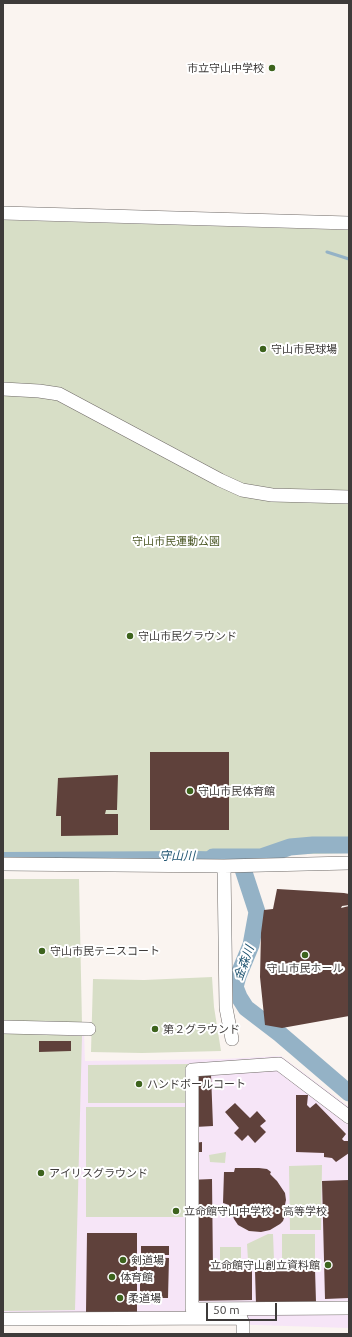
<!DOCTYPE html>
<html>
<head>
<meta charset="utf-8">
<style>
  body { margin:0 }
  #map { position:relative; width:352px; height:1337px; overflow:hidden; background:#faf4f0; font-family:Ubuntu,sans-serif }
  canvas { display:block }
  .frame { position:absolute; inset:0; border:4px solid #3e3b3a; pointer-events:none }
  .scale { position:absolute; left:206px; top:1303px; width:71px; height:18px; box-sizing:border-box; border:2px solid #3e3b3a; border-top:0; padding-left:5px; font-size:12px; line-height:14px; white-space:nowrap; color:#3e3b3a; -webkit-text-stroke:3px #fff; paint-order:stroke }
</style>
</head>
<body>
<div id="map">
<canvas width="352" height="1337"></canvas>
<div class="frame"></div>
<div class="scale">50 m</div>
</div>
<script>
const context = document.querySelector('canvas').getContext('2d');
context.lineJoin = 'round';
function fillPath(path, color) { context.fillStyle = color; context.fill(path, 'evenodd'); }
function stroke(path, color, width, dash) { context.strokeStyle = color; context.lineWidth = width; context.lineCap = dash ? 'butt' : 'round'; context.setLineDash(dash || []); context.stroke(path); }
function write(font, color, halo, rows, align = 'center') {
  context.font = font + ' Ubuntu,"Noto Sans JP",sans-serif'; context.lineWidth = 4; context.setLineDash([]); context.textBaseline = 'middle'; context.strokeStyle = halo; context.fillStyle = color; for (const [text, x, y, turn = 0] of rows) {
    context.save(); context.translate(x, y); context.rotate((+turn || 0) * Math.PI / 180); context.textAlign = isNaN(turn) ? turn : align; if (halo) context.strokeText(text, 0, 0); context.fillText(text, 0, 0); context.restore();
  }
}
fillPath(new Path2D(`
  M3,1031L84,1033L85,1061L224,1059L281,1056L349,1107V1328L3,1317Z`), '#f6e5f7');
fillPath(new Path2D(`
  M3,220L349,230V853L3,862Z
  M3,879H79L82,1024L3,1022Z
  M212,977L214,1007L221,1051L142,1053L91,1052L93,979L144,980Z
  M3,1033L82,1036L75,1310L3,1311Z
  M189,1064V1103H88V1065Z
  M86,1107H190V1217H86Z
  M226,1152L225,1163L210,1162L209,1155Z
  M322,1165L321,1230H290L289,1166Z
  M268,1234H273L274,1260H248L247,1244Z
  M282,1234H315V1259H282Z
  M220,1247H241V1261L220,1262Z`), '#d7dec6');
fillPath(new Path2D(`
  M197,851L234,852L237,861L3,860V852Z`), '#94b2c6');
stroke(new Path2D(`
  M327,252L349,259`), '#94b2c6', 3);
stroke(new Path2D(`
  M213,857H261L290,847L313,845H349
  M239,857L257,912L251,945L238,976L235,987L239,997L246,1008L280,1034L349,1093`), '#94b2c6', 17);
fillPath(new Path2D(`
  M150,752H229V830H150Z
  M118,775L117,810H106L105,814H118V835L61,836V816H56L58,778Z
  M277,889L344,893L349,894V905L342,906L341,908L349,906V1016L282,1028L265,1025L260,977L261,933L264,910L273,909Z
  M39,1041H71V1051L39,1052Z
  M211,1074L213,1126L195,1127L194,1075Z
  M296,1095H308L307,1105L310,1108L316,1103L346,1134L342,1139L344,1141H349V1153L336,1162L332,1158L324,1157V1153L296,1152Z
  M235,1103L250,1118L257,1111L266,1121L260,1126L266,1132L255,1143L248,1135L242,1141L234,1133L239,1128L225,1112Z
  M202,1142V1152H195L194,1143Z
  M235,1168H259L267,1169L271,1172L270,1174L277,1181L285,1193L286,1200L283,1214L285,1215L283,1221L280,1224L270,1230L261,1232L249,1231L238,1225L234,1219L229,1205L223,1203L224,1172H234Z
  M212,1179L213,1270L252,1269V1300L191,1301L189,1180Z
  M349,1180V1298L325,1299L322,1181Z
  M87,1233H137V1312H86Z
  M141,1246H169V1255H141Z
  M140,1257L169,1258L168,1298H140Z
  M315,1269L316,1302L256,1304L255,1271Z`), '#5f413b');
const minor = new Path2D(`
  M3,213L349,223
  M3,389L39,391L59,394L220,480L242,490L272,495L349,497
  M3,864L224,866L349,863
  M224,866L226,1008L232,1039
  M3,1027L89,1029
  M349,1117L279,1064L192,1070V1309L349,1308
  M3,1319L241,1318L243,1324V1334`);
stroke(minor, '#6f6a67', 14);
stroke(minor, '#fff', 13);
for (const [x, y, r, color] of [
  [272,68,4,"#3d631d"],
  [263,349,4,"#3d631d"],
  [130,636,4,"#3d631d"],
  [190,791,4,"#3d631d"],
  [42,951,4,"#3d631d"],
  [305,955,4,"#3d631d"],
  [155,1029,4,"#3d631d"],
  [139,1084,4,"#3d631d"],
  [41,1173,4,"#3d631d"],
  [176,1211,4,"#3d631d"],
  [123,1260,4,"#3d631d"],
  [328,1265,4,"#3d631d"],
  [112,1277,4,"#3d631d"],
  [120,1298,4,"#3d631d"]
]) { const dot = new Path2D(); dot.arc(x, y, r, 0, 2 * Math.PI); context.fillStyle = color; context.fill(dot); stroke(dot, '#fff', 1.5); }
write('11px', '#3e3b3a', '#fff', [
  ["市立守山中学校",264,68,"right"],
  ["守山市民球場",271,349],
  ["守山市民グラウンド",138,636],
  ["守山市民体育館",198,791],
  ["守山市民テニスコート",50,951],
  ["守山市民ホール",305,968,"center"],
  ["第２グラウンド",163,1029],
  ["ハンドボールコート",147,1084],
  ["アイリスグラウンド",49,1173],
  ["立命館守山中学校・高等学校",184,1211],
  ["剣道場",131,1260],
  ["立命館守山創立資料館",320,1265,"right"],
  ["体育館",120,1277],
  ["柔道場",128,1298]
], 'left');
write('11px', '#4e5a29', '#fff', [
  ["守山市民運動公園",176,541]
]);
write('italic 12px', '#1d526f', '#fff', [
  ["守山川",177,856],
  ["金森川",244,963,-70]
]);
</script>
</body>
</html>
